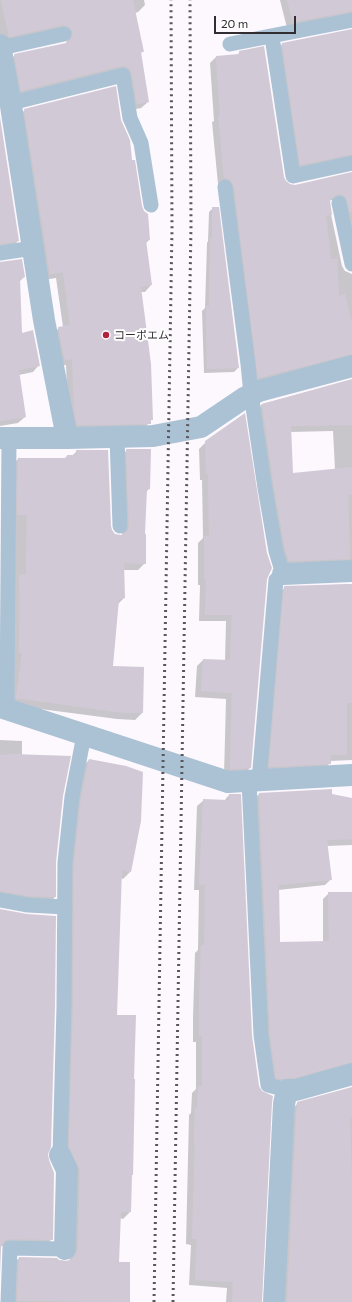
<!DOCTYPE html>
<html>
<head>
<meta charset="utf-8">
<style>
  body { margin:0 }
  #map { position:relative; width:352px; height:1302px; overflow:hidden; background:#fcf8fe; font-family:Commissioner,sans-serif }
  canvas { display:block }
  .scale { position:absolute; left:214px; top:16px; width:82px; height:18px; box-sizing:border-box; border:2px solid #312d33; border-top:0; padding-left:5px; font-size:12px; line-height:14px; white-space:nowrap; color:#312d33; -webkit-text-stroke:3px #fff; paint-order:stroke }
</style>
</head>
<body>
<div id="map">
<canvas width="352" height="1302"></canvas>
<div class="scale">20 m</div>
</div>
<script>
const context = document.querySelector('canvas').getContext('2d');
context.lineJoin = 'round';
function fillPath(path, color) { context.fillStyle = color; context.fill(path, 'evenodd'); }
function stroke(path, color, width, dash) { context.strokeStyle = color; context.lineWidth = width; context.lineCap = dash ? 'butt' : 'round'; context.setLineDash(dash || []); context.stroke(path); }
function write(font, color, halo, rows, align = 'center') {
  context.font = font + ' Commissioner,"Noto Sans JP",sans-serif'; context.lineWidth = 4; context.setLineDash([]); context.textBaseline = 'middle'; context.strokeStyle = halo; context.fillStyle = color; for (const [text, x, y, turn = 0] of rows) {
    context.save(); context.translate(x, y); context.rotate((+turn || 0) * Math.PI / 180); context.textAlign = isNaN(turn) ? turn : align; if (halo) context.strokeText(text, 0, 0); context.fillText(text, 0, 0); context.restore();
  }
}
fillPath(new Path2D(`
  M0,0H144L145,5L138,12L135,13L143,51L140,54L148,102L141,108L131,110L126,80L15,97L8,62L15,55L66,44L67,39L0,41Z
  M280,0H352V19L287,28Z
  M352,30V162L295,171L276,50L282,44Z
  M240,52L283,178L289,185L295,186L352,173V254L336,200H330L329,205L342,266L345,271L352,274V361L253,384L223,185L218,184L212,122L214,121L210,63L216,57L236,56Z
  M25,110L120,120L149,240L145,244L151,285L145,292H141L152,419L143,430L71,431L68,417L66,365L58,366L52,334L59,328L63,327L56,278L43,280L18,116Z
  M0,123L18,241L12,247L0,249Z
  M213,208H218L238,368L234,372L204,373L202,311L205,308L207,243L208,241L209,212Z
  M0,262L24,277L19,282L21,334L39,365L33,372L19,375L25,417L18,423L0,426Z
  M352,380V566L283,567L256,411L262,404ZM333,431L335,470L292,474L290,432Z
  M206,442L266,579L250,768L244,774L224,775L226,699L195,697L197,666L203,660L225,661L226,621H199L200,585H198V543L203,538L202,480H200L199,449Z
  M127,450L149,489L146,492L144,535L145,563L138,570H123L124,598L118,604L112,667L142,713L135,720L117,719L10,705L11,466L18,459H64L67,456H72L77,451L111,531L115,535L122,536L120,457Z
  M352,584V760L330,761V763L324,769L264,773L279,594L285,587Z
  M0,740L22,741V756L62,796L55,862V897L48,904L0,899Z
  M89,760L130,872L123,879L121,878L116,1016L132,1175L131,1177L130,1212L123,1219L119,1218L118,1263L129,1302H11L12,1265L19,1258L69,1261L71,1257L63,1155L67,871L82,767Z
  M331,790V795L352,799V845L327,846L331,879L325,885L278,890L280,943L323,942V899L329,893H352V1069L287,1083L270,1084L253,800L259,794Z
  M229,795L261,1302H226L227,1288L189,1285L191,1245L186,1244L189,1115L191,1113L192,1093L196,1089V1042H193V1017L195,953L198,950L199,890H194L197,806L204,800L224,801Z
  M0,910L47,1154L52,1239L45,1246H1L0,1248Z
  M352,1088V1302H281L291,1110L298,1103Z`), '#0003');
fillPath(new Path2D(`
  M1,0H133L144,52H141L149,102L137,104L132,74L130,69L125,66H121L21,91L14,54L66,43L70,40L72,37L73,32L70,28L67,26L62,25L9,37Z
  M287,0H352V11L293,22Z
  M352,29V154L300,165L282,43Z
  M264,46L284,177L286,181L290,184L295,185L352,172V212H350L346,197L342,195L338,194L333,197L330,201L332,215L326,216L331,259H337L339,296L345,294L352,324V354L258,378L234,186L232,182L229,179L224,178L218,115H220L216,56L239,54V51Z
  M116,86L121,120L130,140L132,160H135L142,206L144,211L148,214L150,240H146L152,285L141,287L151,364L153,420H151V424L77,425L74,410L72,359L65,360L58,327L70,325L63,272L50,274L24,109Z
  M0,117L19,241L0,244Z
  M212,207H219L239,368L207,369L206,306H209L210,238H212Z
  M22,259L25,277L20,278L22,333L33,330L40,366L19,370L26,417L0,421V262Z
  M352,379V425L291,426L293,473L352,467V494L348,495L350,559L289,561L285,549L274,487L262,404Z
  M245,413L267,553L272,568L267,579L251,768L230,769L232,693L201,691L203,659L230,660L232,615H205L206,579H204V536H209L208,474H206L205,441Z
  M126,449H151L150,489H147L145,534H146V564L124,563L125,598L119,599L113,666L144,667L143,713H124L16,698L22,653H19L20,604L19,575L26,574L27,515H17L18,458H67V455H77L76,450H108L111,526L112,530L115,534L121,535L125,533L128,531L129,526Z
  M352,584V703H347V755H331V764L269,767L284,586Z
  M12,754L71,756L63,796L56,862V897L29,896L0,891V755Z
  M89,759L126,766L143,772L141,821L131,872L122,870L117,1015H136L134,1079H135L133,1175H132L131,1212H121L119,1262H130V1302L17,1301L19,1257L57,1258L59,1260L65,1261L71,1260L75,1256L78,1249L80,1170L78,1165L69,1147L73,1007L74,864L81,798Z
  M332,789V794L352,798V839L327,840L332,880L279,885L280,942L329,941L328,892H352V1062L294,1078L281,1079L276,1078L270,1034L259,793Z
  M229,794H241L252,1035L259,1086L262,1091L273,1096L272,1103L262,1302H232L233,1282L195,1280L197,1239H192L195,1143H194L195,1108H197L198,1086H202V1036H199V1010L201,945H204L205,885L199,884L203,799L229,800Z
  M0,909L27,914L56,916L55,1007L51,1147L48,1154L49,1160L54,1173L53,1240L10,1239L5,1240L2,1244L1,1248L0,1275Z
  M352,1087V1117H350L352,1188V1302H287L297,1102Z`), '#d2c9d7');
stroke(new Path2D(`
  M272,37L293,176L352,163
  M230,44L352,20
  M1,48L64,34
  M11,103L123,75L130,118L141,143L151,205
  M225,187L248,364L251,394L265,488L276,551L283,574L276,580L259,781
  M339,203L352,264
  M0,253L33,248
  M117,437L120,526
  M7,709L9,438
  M249,782L261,1035L268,1085L287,1090
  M0,900L28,905L65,907
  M60,1155L64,1007L65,863L72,797L84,735
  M8,1302L10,1248L65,1249`), '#abc2d5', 15);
stroke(new Path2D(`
  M0,45L11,106L44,320L67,438
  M0,438H67L153,436L201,427L244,398L259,391L352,366
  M283,574L352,571
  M60,1155L67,1170L65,1249
  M274,1302L284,1104L287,1090H296L352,1074`), '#abc2d5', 22);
stroke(new Path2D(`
  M0,707L228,782L352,775`), '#abc2d5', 22);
stroke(new Path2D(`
  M154,1302L172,229L171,0
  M173,1302L191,226L190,0`), '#5a565c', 3, [2, 4]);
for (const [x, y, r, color] of [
  [106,335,4,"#b32141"]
]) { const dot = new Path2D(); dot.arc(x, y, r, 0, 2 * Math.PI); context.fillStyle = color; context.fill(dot); stroke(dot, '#fff', 1.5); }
write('11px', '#312d33', '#fff', [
  ["コーポエム",114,335]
], 'left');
</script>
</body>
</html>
